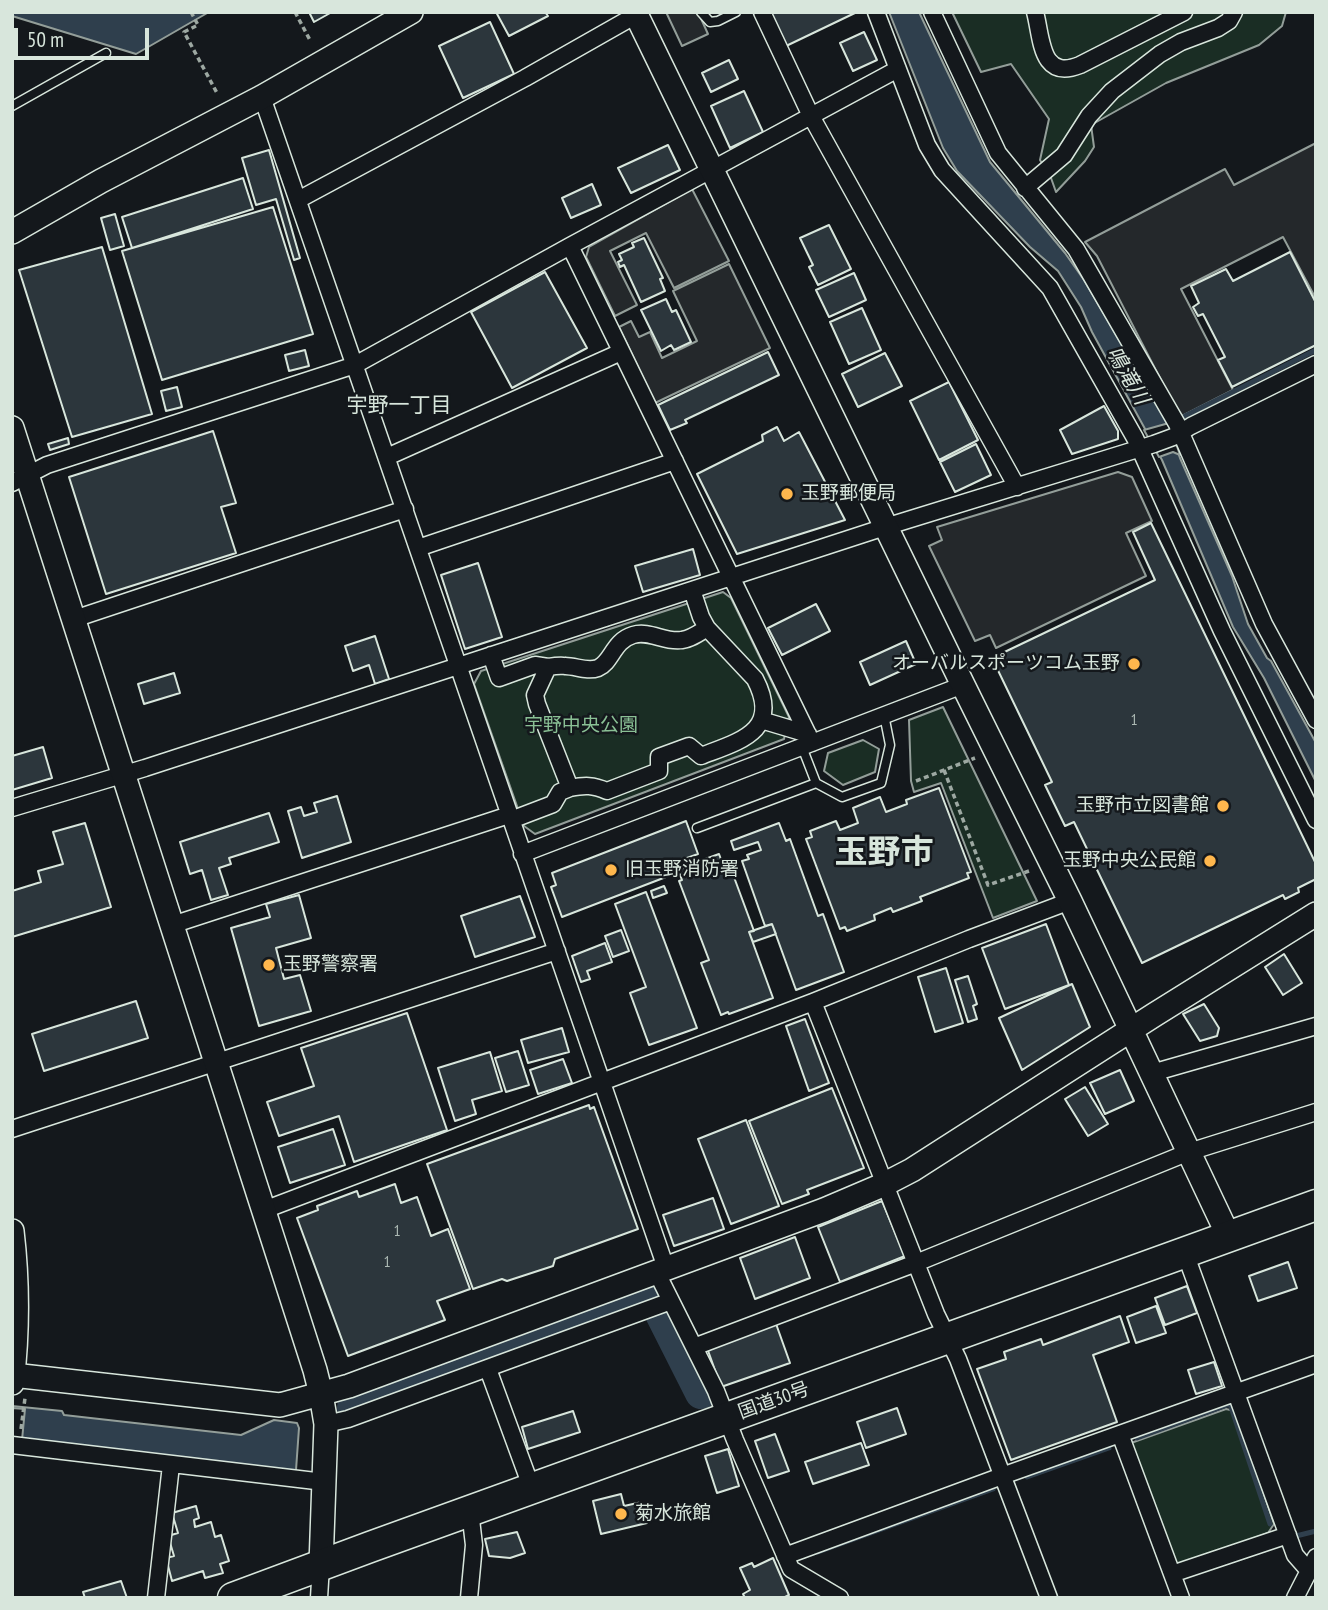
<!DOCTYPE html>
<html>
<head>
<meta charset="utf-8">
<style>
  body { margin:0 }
  #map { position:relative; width:1328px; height:1610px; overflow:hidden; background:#14181c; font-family:"PT Sans Narrow",sans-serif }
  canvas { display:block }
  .frame { position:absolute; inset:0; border:14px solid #d8e6dc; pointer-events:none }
  .scale { position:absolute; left:14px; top:28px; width:135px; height:32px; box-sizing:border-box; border:4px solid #d8e6dc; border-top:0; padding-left:9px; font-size:21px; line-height:24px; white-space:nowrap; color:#d8e6dc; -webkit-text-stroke:5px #14181c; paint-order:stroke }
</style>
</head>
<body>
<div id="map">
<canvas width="1328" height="1610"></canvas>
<div class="frame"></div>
<div class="scale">50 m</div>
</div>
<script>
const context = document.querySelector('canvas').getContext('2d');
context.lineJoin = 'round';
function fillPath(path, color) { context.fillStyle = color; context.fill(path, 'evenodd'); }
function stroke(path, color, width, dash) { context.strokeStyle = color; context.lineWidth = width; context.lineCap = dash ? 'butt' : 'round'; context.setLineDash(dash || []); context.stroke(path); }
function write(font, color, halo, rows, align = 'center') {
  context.font = font + ' "PT Sans Narrow","Noto Sans JP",sans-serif'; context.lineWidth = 5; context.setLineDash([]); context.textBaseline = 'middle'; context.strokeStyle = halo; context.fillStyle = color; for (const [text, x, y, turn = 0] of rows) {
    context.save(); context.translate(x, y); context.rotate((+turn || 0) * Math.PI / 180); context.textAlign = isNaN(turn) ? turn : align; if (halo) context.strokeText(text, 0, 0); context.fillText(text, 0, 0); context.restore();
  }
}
const green = new Path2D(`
  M952,12H1286L1282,26L1259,45L1166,83L1091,125L1094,147L1085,161L1056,192L1051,178L1040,160L1049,119L1011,64L981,72Z
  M723,592L731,598L789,717L784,739L535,834L524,826L474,684L481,671Z
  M943,707L1037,901L993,918L941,783L914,792L911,781L909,720Z
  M863,740L879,749L875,772L843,785L824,771L828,753Z
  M1226,1409L1235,1411L1274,1524L1268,1533L1184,1565L1174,1562L1131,1443Z`);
fillPath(green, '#1a2d24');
stroke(green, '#939e99', 2);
const parking = new Path2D(`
  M666,12H698L708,34L682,46Z
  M1316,143V299L1283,237L1181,289L1233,390L1180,417L1097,256L1085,242L1225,169L1234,185Z
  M692,189L729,261L674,288L646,233L610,251L637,305L615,316L586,257L589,247Z
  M729,264L770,348L655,403L619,327L631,321L639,337L650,332L662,358L697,341L673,291Z
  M1118,472L1132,477L1152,521L1126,533L1146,576L996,648L990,635L975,641L929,546L942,540L937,527Z`);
fillPath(parking, '#24282b');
stroke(parking, '#939e99', 2);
const water = new Path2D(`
  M12,12H209L136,54L12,16Z
  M889,12H919L990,162L1065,253L1084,280L1165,418L1180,458L1232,576L1248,624L1267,658L1271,661L1316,743V782L1264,678L1233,627L1162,460L1092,332L1081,307L1058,271L1030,247L957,171L943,148Z
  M12,1406L62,1411L64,1415L241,1435L274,1420L297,1423L299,1428L296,1470L287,1473L12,1437Z`);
fillPath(water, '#2f3f4d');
stroke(water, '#939e99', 2);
const pier = new Path2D(`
  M1169,423L1180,455L1173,452L1159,457L1144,430Z
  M12,1408L25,1409L22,1440L12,1438Z`);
fillPath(pier, '#14181c');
stroke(pier, '#939e99', 2);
stroke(new Path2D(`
  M1185,416L1316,350
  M1137,1438L1230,1404L1270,1524
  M1027,1477L1109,1448
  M1296,1536L1316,1531
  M818,1552L993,1489`), '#2f3f4d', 5);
stroke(new Path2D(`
  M353,1408L359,1407L369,1400L651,1294L701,1393`), '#2f3f4d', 32);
const building = new Path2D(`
  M309,12H332L314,22Z
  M496,12H545L548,16L509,36Z
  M767,12H857L784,47Z
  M490,22L514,74L463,98L439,46Z
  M864,32L877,60L853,71L840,43Z
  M729,60L738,79L711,92L702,73Z
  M744,91L763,132L730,148L711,106Z
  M668,145L680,170L631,193L618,168Z
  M269,150L300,258L294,260L276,199L256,205L242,158Z
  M243,178L253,209L132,248L122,217Z
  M592,184L601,205L571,218L562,198Z
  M273,207L313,334L162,380L122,251Z
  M115,214L124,246L110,250L101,218Z
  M829,225L851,269L818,285L809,267L813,265L800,238Z
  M644,238L663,278L660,279L665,291L641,302L624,265L620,267L618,262L622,260L619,254L634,247L632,243Z
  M102,247L152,414L72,437L19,270Z
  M1290,252L1316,303V345L1232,387L1218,360L1225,357L1203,314L1198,316L1193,307L1199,303L1191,286L1226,269L1233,281Z
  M545,272L587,348L512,388L471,312Z
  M854,273L866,300L829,317L816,290Z
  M666,299L672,312L676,310L691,342L674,350L671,345L661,351L641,310Z
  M862,308L881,350L849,364L830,322Z
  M305,350L309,366L289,371L285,355Z
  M768,352L779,375L685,420L687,423L670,430L658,405Z
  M885,353L902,386L858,407L842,374Z
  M949,382L978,440L939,460L910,401Z
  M177,387L182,407L166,411L161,391Z
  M1104,406L1118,431V439L1072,454L1060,430Z
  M777,427L784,441L799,432L845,520L737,554L697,474L763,441L762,435Z
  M213,431L236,503L221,507L236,553L106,594L69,477Z
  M68,438L69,444L50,450L48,444Z
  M976,444L991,475L955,492L940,462Z
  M1151,523L1316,864V879L1298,888L1299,892L1285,899L1283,895L1142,963L1074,822L1065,826L1045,785L1052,782L992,658L1155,580L1133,532Z
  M693,549L700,575L643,592L635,566Z
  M478,563L502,637L465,649L441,575Z
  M816,604L830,631L782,655L768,628Z
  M375,636L389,679L375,684L369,665L353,671L345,646Z
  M906,641L916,664L870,685L860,662Z
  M174,673L180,693L144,704L138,684Z
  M43,747L52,778L12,790V756Z
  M939,788L971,872L967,873L969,878L920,897L922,901L893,912L891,908L874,915L875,920L847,931L845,927L840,929L806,839L812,837L810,831L836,821L840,830L858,823L853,808L880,797L886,812L907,804L906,800Z
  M337,796L351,842L302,858L288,811L301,807L304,816L317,812L314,803Z
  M269,813L279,842L229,858L231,864L219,868L228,895L211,900L202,870L190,874L180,842Z
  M686,821L698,854L662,867L666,877L562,917L551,887L556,885L552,873Z
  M85,823L111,907L12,937V891L41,882L38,871L63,864L53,832Z
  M779,823L786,841L790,839L818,916L823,914L844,972L796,990L772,924L765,926L742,861L749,859L747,855L761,850L758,842L734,850L731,841Z
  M719,854L722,862L711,865L712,867L728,861L754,931L749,932L773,998L729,1014L728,1012L721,1015L701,963L709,960L679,881L682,880L678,870L691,865L696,876L701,874L699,869L696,870L694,863Z
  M664,886L667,893L653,898L651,891Z
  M646,892L697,1028L649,1045L630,993L646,987L615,904Z
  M299,895L311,938L276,948L284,979L300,975L311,1011L259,1026L231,928L270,917L266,904Z
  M520,896L535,937L475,957L461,916Z
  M772,924L776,934L753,942L749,932Z
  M1046,924L1069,985L1005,1009L982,948Z
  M621,930L629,951L613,957L605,936Z
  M605,943L612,962L587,971L590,979L581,982L572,956Z
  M1284,954L1302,983L1283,995L1265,967Z
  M946,968L963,1023L935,1032L918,977Z
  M968,976L977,1004L973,1006L977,1019L968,1022L955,980Z
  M1072,984L1090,1027L1022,1070L999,1018Z
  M136,1001L148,1038L44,1071L32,1034Z
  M1204,1004L1219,1028L1217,1036L1200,1041L1183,1014Z
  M407,1013L447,1130L354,1162L339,1116L279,1136L267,1102L314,1086L301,1048Z
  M805,1019L829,1083L809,1091L786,1026Z
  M562,1028L569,1052L528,1063L521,1040Z
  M518,1051L529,1085L506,1092L495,1058Z
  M490,1052L502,1091L472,1100L476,1114L455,1121L438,1068Z
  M563,1059L572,1083L538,1094L530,1070Z
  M1120,1070L1134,1101L1105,1114L1090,1083Z
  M1085,1087L1108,1124L1088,1136L1065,1099Z
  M832,1088L864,1168L807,1190L809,1194L782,1204L749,1121Z
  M589,1105L590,1109L594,1107L638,1229L555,1259L553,1266L507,1281L502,1279L473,1289L427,1164Z
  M746,1120L779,1206L731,1224L698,1139Z
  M333,1129L345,1165L290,1183L278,1147Z
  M395,1184L401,1203L417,1197L431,1236L448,1229L470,1289L437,1301L445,1320L348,1356L297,1218L318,1210L317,1206L357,1191L359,1197Z
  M713,1198L724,1229L674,1246L663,1215Z
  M882,1201L905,1256L840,1282L818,1227Z
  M795,1237L810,1278L755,1299L740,1258Z
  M1288,1262L1297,1288L1258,1301L1249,1276Z
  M1187,1286L1197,1313L1165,1325L1155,1298Z
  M1156,1306L1166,1333L1136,1343L1127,1317Z
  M1120,1316L1129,1342L1093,1355L1117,1422L1011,1460L977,1369L1006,1359L1004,1352L1041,1339L1043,1345Z
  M775,1321L790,1363L721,1387L706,1345Z
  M1214,1362L1222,1386L1196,1394L1188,1370Z
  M897,1408L906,1434L866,1448L857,1422Z
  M573,1411L580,1432L528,1449L522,1427Z
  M775,1434L789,1471L768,1478L755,1441Z
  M861,1443L869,1465L813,1484L805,1462Z
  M728,1449L739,1486L717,1493L705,1456Z
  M621,1494L624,1506L642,1502L647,1523L601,1534L593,1501Z
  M196,1506L199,1518L194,1520L195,1527L211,1522L215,1537L221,1535L229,1561L220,1564L223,1573L205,1578L203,1571L172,1581L166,1558L174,1556L168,1536L178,1533L172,1513Z
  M517,1532L525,1553L510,1558L489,1556L485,1539Z
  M773,1558L789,1595L783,1598H745L743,1594L750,1590L740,1568L752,1563L754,1567Z
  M121,1581L127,1598H85L83,1592Z`);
fillPath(building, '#2c363c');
stroke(building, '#d8e6dc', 2);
const lane = new Path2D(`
  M701,12L710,22L718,21L736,12
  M12,106L106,53
  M802,747L816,783L842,797L881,783L890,745L884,715
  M697,828L816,783`);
const street = new Path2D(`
  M762,12L811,116L1017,487
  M876,12L927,145L942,170L1050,288L1135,438L1222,631L1316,820
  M932,12L998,153L1076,249L1177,424L1264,624L1316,720
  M1035,12C1042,38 1040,81 1080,65L1184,12
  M262,97L666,1268
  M1025,188L1064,155L1089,116L1112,91L1160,54L1181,42L1218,28L1229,21L1234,12
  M298,200L525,78L636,15
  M570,246L812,743
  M387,457L621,352
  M12,483L47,465L355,365L570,246L898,69
  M418,548L675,461
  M692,590L701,617L707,628L755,679C782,731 740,741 701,756L689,746L659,757V771L607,791C593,785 585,785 570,788L537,704L535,695L548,667C554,666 560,665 565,666C576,666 587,672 598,668C612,662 613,641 633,635C650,630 665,643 682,640C691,639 699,633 707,628
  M74,619L405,509
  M491,655L499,678L535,665L548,667
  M761,720L808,734
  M12,808L145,768L885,527L1154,444L1173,437L1191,426L1316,364
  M511,820L553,804L560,792L570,788
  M522,854L963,685
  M172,925L509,815
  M813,1002L936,1314L958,1359L1049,1598
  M1152,1073L1316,1026
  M12,1129L557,951
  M264,1210L813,1002L969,939L1070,901
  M1185,1253L1295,1555L1309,1571
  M656,1271L716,1391L735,1440L791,1569L840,1598
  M694,1347L916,1263L1189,1152L1316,1112
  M488,1369L532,1489
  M326,1424L348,1419L671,1301
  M1120,1434L1181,1598
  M12,1445L324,1482
  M785,1556L1002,1476L1316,1364
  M1172,1574L1288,1535
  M156,1598L171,1465
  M319,1598L321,1565
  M469,1598L474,1545L470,1511
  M1295,1598L1316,1557`);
const secondary = new Path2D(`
  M635,12L963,685L1070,901L1229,1237
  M12,232L101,181L262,97L411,12
  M12,428L315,1370L321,1394L326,1424L321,1565
  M12,1231C18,1282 18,1331 12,1383
  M13,1375L280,1405L349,1386L824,1210L885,1184L912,1170L1154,1015L1316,914`);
const highway = new Path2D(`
  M233,1598L370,1547L1316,1205`);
stroke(lane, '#d8e6dc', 11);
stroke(street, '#d8e6dc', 19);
stroke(secondary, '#d8e6dc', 26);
stroke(highway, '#d8e6dc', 33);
stroke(new Path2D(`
  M191,12L198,25L184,32L217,93
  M295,12L311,42
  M944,770L988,885L1029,871
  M916,781L975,758
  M21,1429L25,1398`), '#9da8a2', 3.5, [5, 3.5]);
stroke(lane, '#14181c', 8);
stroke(street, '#14181c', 16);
stroke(secondary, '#14181c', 23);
stroke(highway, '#14181c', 30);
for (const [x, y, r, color] of [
  [787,494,7,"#ffb74d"],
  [1134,664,7,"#ffb74d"],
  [1223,806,7,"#ffb74d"],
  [1210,861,7,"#ffb74d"],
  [611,870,7,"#ffb74d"],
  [269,965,7,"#ffb74d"],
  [621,1514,7,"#ffb74d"]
]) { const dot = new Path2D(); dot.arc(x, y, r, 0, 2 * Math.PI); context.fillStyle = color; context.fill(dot); stroke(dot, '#14181c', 2.5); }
write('16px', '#adbab4', null, [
  ["1",1134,720],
  ["1",397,1231],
  ["1",387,1262]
]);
write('19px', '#d8e6dc', '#14181c', [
  ["玉野郵便局",801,494],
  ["オーバルスポーツコム玉野",1120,664,"right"],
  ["玉野市立図書館",1209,806,"right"],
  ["玉野中央公民館",1196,861,"right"],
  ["旧玉野消防署",625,870],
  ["玉野警察署",283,965],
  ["菊水旅館",635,1514]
], 'left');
write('19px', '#8ac095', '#14181c', [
  ["宇野中央公園",581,726]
]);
write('19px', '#d8e6dc', '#14181c', [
  ["国道30号",774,1401,-20]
]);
write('italic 21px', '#d8e6dc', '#14181c', [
  ["鳴滝川",1127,376,60]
]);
write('21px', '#d8e6dc', '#14181c', [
  ["宇野一丁目",399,406]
]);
write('bold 33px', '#d8e6dc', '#14181c', [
  ["玉野市",884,854]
]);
</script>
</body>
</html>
